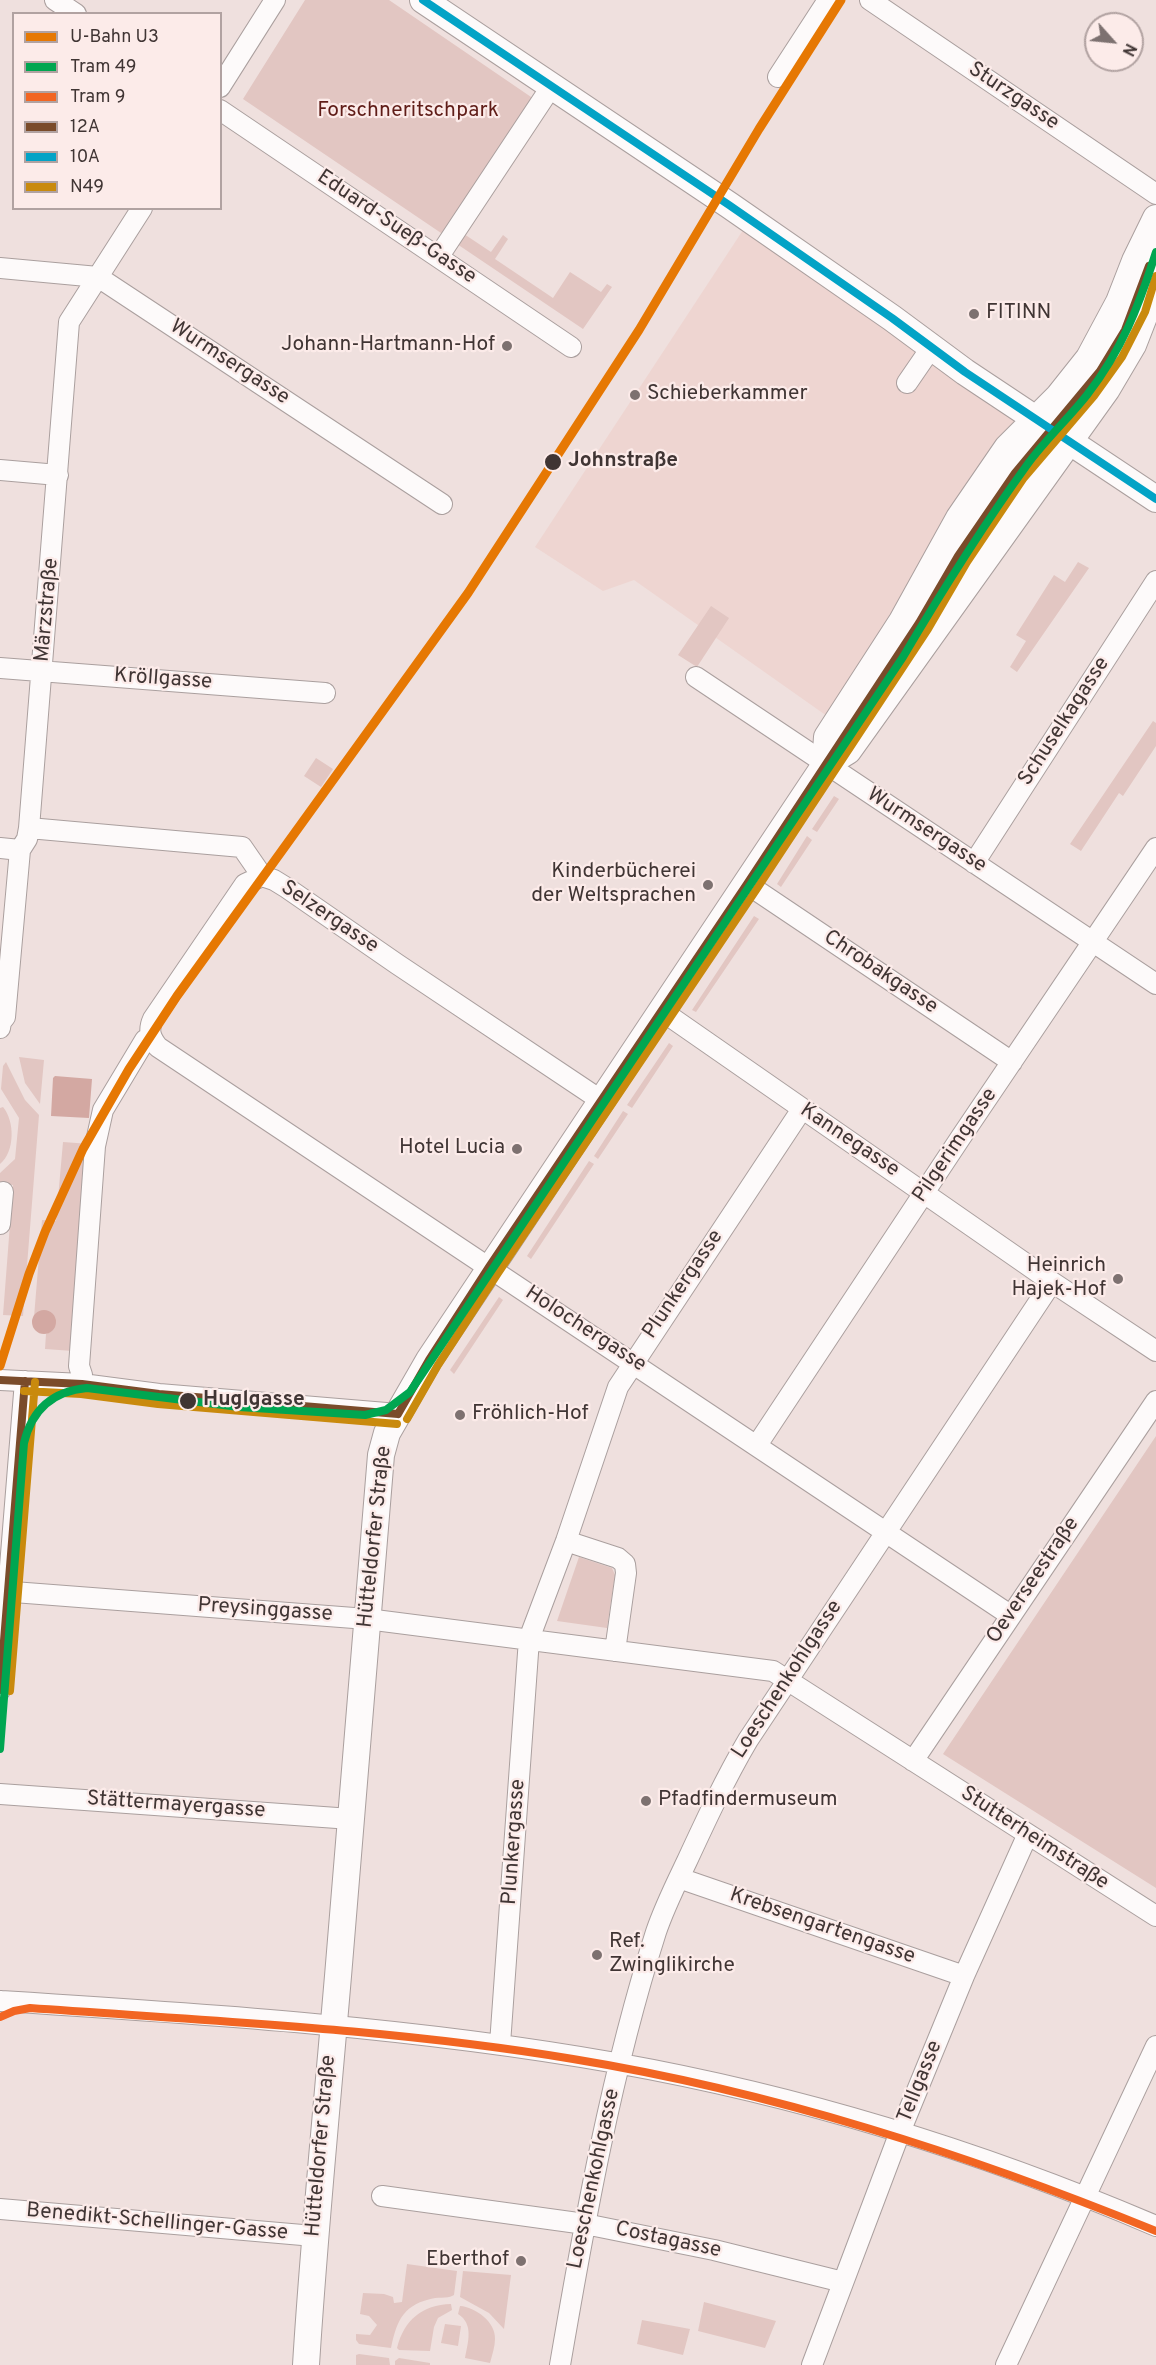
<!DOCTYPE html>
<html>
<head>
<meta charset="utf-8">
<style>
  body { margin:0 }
  #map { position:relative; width:1156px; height:2365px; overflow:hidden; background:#efe0de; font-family:Overpass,sans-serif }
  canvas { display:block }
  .legend { position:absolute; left:12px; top:12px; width:210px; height:198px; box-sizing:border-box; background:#fcebe9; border:2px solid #b1a2a1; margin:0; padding:8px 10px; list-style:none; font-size:18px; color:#403534 }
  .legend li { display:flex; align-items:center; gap:12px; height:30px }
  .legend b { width:30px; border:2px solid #b1a2a1 }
  .north { position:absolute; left:1084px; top:12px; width:60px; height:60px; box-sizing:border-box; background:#fcebe9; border:2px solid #b1a2a1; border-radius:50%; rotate:117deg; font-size:16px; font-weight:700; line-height:24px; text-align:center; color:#403534 }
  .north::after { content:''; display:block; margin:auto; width:21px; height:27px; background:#7d7170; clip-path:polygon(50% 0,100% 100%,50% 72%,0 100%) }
</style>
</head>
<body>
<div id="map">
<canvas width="1156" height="2365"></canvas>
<ul class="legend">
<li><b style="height:8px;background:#e67803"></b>U-Bahn U3</li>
<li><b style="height:8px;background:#00a651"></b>Tram 49</li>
<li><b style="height:8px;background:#f26522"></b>Tram 9</li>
<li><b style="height:8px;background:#7a4b2a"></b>12A</li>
<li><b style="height:8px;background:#03a3c6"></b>10A</li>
<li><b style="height:8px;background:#c98a0d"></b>N49</li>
</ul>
<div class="north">N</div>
</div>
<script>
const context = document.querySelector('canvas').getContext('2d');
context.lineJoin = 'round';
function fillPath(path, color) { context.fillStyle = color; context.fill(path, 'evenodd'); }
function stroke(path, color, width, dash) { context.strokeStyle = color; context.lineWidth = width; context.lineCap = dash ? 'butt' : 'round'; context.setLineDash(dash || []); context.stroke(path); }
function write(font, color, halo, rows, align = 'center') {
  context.font = font + ' Overpass,sans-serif'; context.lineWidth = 4.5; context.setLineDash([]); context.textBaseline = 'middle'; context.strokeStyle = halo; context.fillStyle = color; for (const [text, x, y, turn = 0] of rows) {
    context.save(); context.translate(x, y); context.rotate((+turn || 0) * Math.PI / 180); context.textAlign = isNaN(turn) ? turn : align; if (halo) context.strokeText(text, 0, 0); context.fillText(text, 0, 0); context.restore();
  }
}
fillPath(new Path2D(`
  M745,227L1039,428L834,721L634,580L603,591L535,547Z`), '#eed5d1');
fillPath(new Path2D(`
  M305,0H389L534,99L444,235L243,99Z
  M464,234L491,252L503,235L508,239L495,259L553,298L570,272L601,292L607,284L612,287L583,329L457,244Z
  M1078,562L1089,568L1017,672L1010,667L1026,641L1016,635L1054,575L1065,582Z
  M711,606L729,618L697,667L678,655Z
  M1153,721L1156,723V746L1123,796L1119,793L1081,851L1070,844Z
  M316,758L333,769L321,787L304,776Z
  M834,796L839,799L817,832L812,829Z
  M807,836L812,840L781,887L777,884Z
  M754,916L759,919L696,1012L692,1010Z
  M669,1043L673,1046L632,1108L627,1105Z
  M19,1057L44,1060L40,1104L25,1083Z
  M6,1062L25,1100L39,1115L23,1316L3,1315L13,1185L0,1184V1173L15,1159L19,1118L1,1089L3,1066Z
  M3,1107C15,1121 15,1152 0,1164V1108Z
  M623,1111L628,1114L598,1159L594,1156Z
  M63,1142L90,1144L73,1351L45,1349L46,1334L50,1332L53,1316L47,1311L34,1317L42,1220L56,1221Z
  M589,1161L594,1164L531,1259L527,1256Z
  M499,1297L503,1300L454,1374L450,1370Z
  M1156,1436V1888L943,1754Z
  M579,1557L612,1568L615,1575L607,1628L557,1621Z
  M407,2264L457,2271L454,2295C448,2299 442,2297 435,2298C404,2304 397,2319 391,2348L359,2344L356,2340V2334L370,2335L377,2325L369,2316L360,2314L363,2293L384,2294L393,2297L394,2303L402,2302Z
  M463,2271L511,2275L504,2329L489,2313L460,2297Z
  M704,2302L776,2321L765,2348L698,2331Z
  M451,2304L452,2310L438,2318L434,2327L430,2351L399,2350L397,2348C404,2320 422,2305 451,2304Z
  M460,2306C475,2307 496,2322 495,2339C495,2347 492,2355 490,2363L465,2358C468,2342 474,2324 458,2314Z
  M642,2320L690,2329L683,2355L637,2344Z
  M445,2324L461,2326L458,2346L441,2343Z
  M359,2354L389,2358L390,2365H356V2355Z
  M399,2358L430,2363V2365H395V2361Z`), '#e2c6c2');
fillPath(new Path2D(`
  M55,1076L92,1079L89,1118L51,1116L53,1078Z
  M32 1322a12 12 0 1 1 24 0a12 12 0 1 1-24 0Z`), '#d3a8a2');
const minor = new Path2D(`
  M55,0L76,14
  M870,0L1156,194
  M778,77L828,0
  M220,87L275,0
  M220,110L571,347
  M439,256L551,87
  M0,268L98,277L442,504
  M907,383L931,348
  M0,470L58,475
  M0,668L325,693
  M696,677L1156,984
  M838,745L919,623L958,556L1015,473L1086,389L1113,351L1135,308L1156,241
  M29,828L242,847L262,876L274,880L287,888L397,964L602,1101
  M0,848L20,850
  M974,863L1156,581
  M262,876L245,884L153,1019C148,1030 150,1037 158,1047L1010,1615
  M747,884L1012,1062
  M662,1011L1052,1282L1156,1351
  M0,1028L1,1022L5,1017L20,850L27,839L29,828L69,322L142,208
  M0,1224L3,1192
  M0,1380L82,1384L159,1394L398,1414
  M82,1384V1375L79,1366L95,1146L103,1110L145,1040H152
  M757,1445L961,1137L1156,848
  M566,1541L618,1558L625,1564L626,1573L615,1651
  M0,1591L367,1619L773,1671L1156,1916
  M0,1690L25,1381
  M913,1761L1156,1401
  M0,1794L351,1819
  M679,1878L964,1976
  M0,2001C205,2014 413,2027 616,2063C801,2096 983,2152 1156,2226
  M500,2044L529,1639L566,1541L618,1387L802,1109
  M382,2196L585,2224L714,2250L843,2282
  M0,2209L314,2236
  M560,2365C585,2219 611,2073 656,1932C664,1908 676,1884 687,1861C706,1820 725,1779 748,1740L1052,1282
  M812,2365L900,2132L964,1976L1027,1836
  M1006,2365L1156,2046`);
const major = new Path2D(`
  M423,0L729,205L892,318L965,372L1156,499
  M825,765L848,751L1107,389L1133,345L1156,286
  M306,2365C314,2235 327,2106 338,1976C353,1802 366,1628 381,1455L387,1433L429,1360L811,786L825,765L827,737L902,621L959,518L1007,448L1058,397L1089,358L1119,302L1135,261L1156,218`);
stroke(minor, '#aa9f9e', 22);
stroke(major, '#aa9f9e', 28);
stroke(minor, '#fdfafa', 20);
stroke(major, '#fdfafa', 26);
stroke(new Path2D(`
  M0,1380L82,1384L159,1394L398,1414
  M398,1414L429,1360L489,1267L747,884L919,623L958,556L1015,473L1100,371L1125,330L1149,266
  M0,1690L25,1381`), '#7a4b2a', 8);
stroke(new Path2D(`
  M423,0L729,205L892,318L965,372L1156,499`), '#03a3c6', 8);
stroke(new Path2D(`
  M24,1391L81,1394L158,1404L397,1424
  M407,1419L438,1365L498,1273L756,890L928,629L967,562L1023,479L1094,396L1122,357L1145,312L1156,276
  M10,1691L35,1382`), '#c98a0d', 8);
stroke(new Path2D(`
  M0,1749L24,1443C32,1409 53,1391 87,1388L239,1407L365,1415L386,1410L410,1392L903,657C942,591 982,527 1027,465C1045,440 1068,419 1087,395C1122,350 1139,306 1156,252`), '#00a651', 8);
stroke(new Path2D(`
  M0,2017L14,2011L30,2008C211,2021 394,2029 573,2059C774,2092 967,2154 1156,2231`), '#f26522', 8);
stroke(new Path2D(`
  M0,1366L29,1274L45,1232L83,1149L129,1069L177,996L468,593L639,330L759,129L841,0`), '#e67803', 9);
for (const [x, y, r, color] of [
  [974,314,6,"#7d7170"],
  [507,346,6,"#7d7170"],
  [635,395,6,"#7d7170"],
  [553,462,9,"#403534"],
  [708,885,6,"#7d7170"],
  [517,1149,6,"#7d7170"],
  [1118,1279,6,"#7d7170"],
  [188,1401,9,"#403534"],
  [460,1415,6,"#7d7170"],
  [646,1801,6,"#7d7170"],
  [597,1955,6,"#7d7170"],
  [521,2261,6,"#7d7170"]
]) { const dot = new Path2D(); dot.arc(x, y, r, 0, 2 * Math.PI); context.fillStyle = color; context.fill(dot); stroke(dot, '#fcebe9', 2); }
write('21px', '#403534', '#fcebe9', [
  ["Sturzgasse",1013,97,34],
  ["Eduard-Sueß-Gasse",396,228,34],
  ["Wurmsergasse",229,363,33],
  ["Märzstraße",48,610,-85],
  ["Kröllgasse",163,680,4],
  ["Schuselkagasse",1065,722,-57],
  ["Wurmsergasse",926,831,33],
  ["Selzergasse",329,918,34],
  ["Chrobakgasse",880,973,34],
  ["Kannegasse",849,1141,34],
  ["Pilgerimgasse",956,1146,-56],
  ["Plunkergasse",684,1285,-56],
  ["Holochergasse",585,1330,33],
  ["Hütteldorfer Straße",376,1537,-84],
  ["Oeverseestraße",1034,1581,-56],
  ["Preysinggasse",265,1611,4],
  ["Loeschenkohlgasse",788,1680,-57],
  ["Stättermayergasse",176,1806,4],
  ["Stutterheimstraße",1034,1839,33],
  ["Plunkergasse",515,1842,-86],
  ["Krebsengartengasse",822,1927,19],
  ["Tellgasse",921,2082,-68],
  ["Hütteldorfer Straße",322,2146,-85],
  ["Loeschenkohlgasse",595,2179,-78],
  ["Benedikt-Schellinger-Gasse",157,2223,5],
  ["Costagasse",668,2241,12]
]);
write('21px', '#601d18', '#fcebe9', [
  ["Forschneritschpark",408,112]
]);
write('21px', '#403534', '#fcebe9', [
  ["FITINN",986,314],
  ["Johann-Hartmann-Hof",495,346,"right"],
  ["Schieberkammer",647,395],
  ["Kinderbücherei",696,873,"right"],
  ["der Weltsprachen",696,897,"right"],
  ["Hotel Lucia",505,1149,"right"],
  ["Heinrich",1106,1267,"right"],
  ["Hajek-Hof",1106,1291,"right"],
  ["Fröhlich-Hof",472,1415],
  ["Pfadfindermuseum",658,1801],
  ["Ref.",609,1943],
  ["Zwinglikirche",609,1967],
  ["Eberthof",509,2261,"right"]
], 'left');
write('bold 21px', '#403534', '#fcebe9', [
  ["Johnstraße",568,462],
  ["Huglgasse",203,1401]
], 'left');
</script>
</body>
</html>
